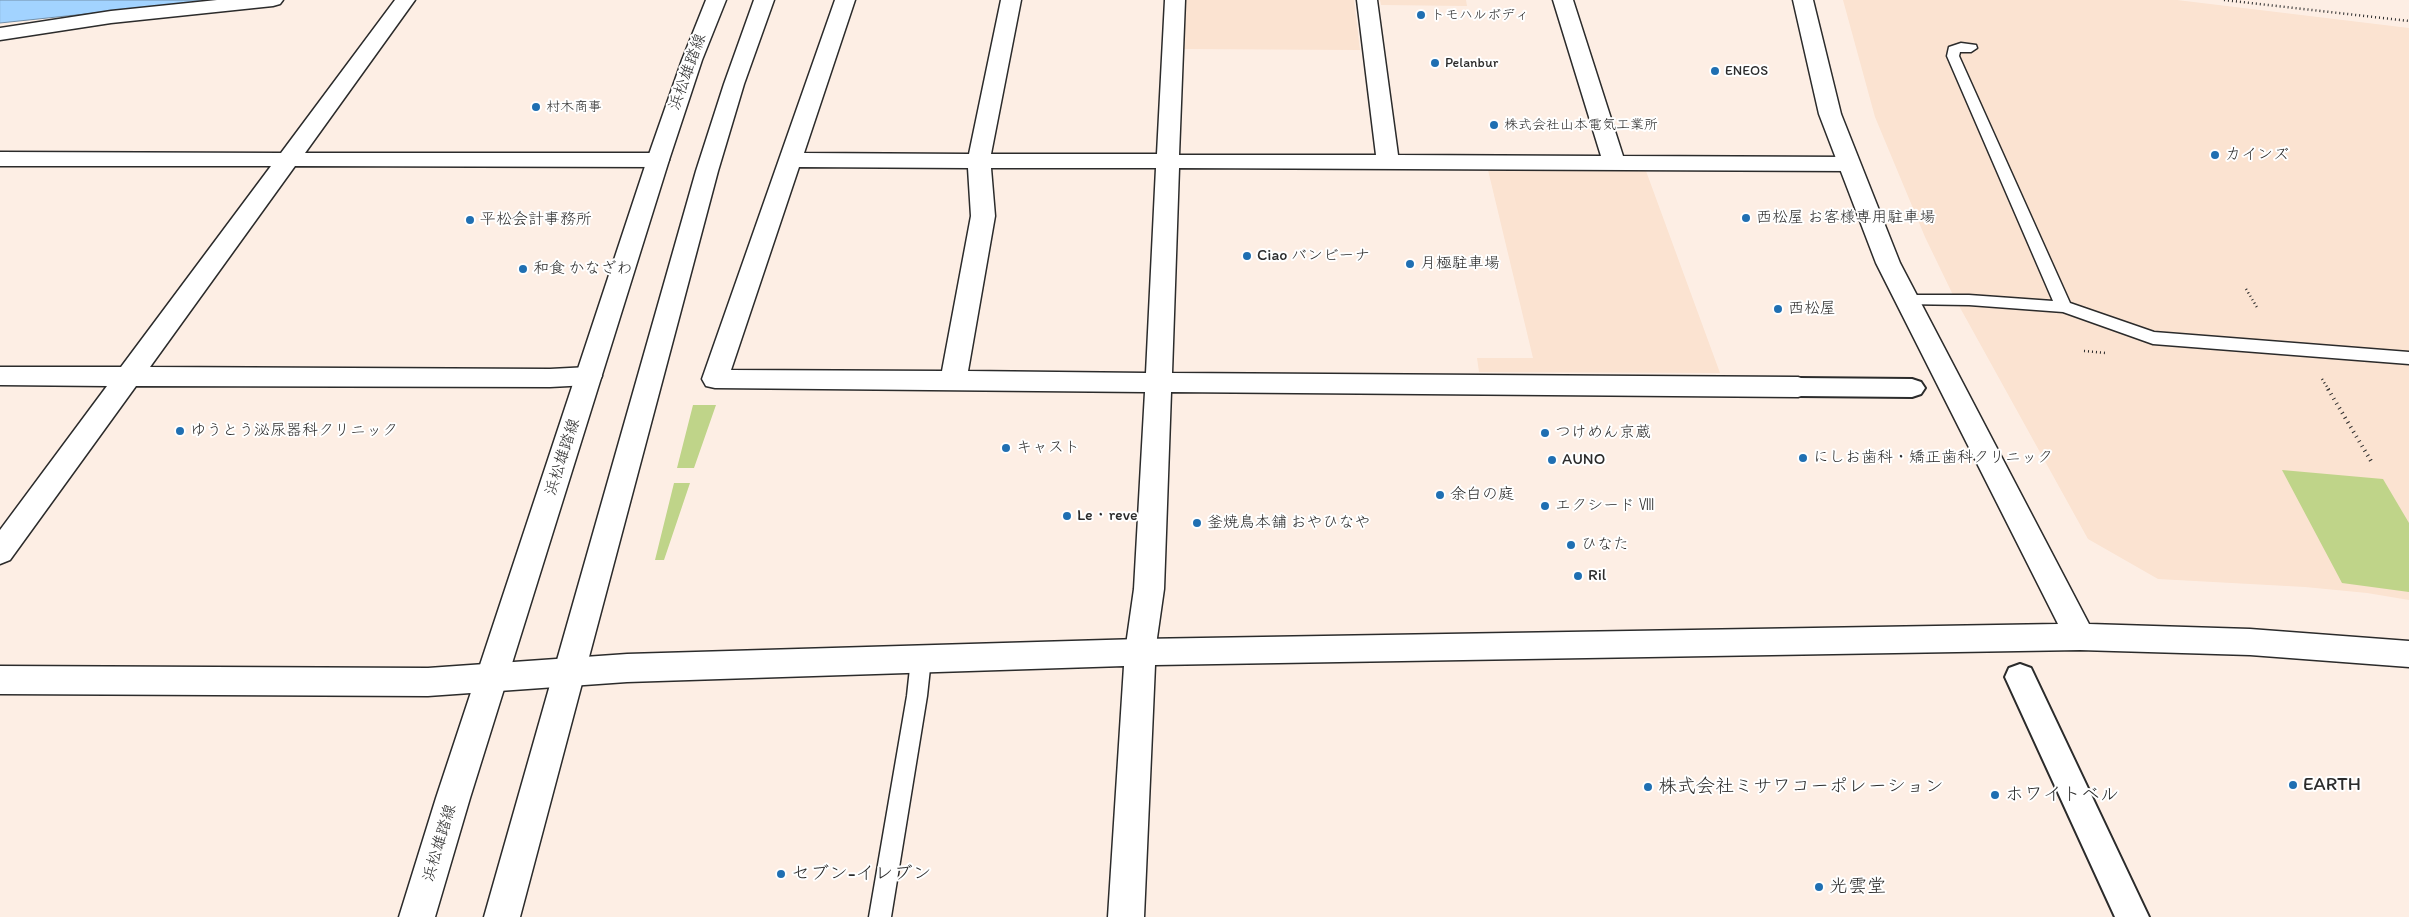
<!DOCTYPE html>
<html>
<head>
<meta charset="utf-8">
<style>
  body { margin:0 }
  canvas { display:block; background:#fdeee4 }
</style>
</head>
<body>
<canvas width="2409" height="917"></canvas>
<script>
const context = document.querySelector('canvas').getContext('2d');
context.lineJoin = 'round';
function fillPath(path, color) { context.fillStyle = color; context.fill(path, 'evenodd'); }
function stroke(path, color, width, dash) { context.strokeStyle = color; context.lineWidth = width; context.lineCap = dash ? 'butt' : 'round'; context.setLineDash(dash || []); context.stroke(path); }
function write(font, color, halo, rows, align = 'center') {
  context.font = font + ' Itim,"Klee One",sans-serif'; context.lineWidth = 4; context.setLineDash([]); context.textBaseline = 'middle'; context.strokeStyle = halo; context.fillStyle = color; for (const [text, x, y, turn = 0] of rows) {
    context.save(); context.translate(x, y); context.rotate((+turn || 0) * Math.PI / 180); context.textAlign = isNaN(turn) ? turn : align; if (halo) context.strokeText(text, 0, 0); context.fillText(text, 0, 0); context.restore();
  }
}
fillPath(new Path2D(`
  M1185,0H1354L1360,50L1183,49Z
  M1380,0H1466L1467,6L1381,5Z
  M1843,0H2177L2409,28V600L2367,593L2305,587L2158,579L2088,539L1953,295L1925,237L1875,117Z
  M1488,170L1646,171L1720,373L1479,372L1477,358H1533Z`), '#fbe3d1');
fillPath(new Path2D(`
  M693,405H716L694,468H677Z
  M2282,470L2383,479L2409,523V592L2342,583Z
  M674,483H690L664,560H655Z`), '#bfd489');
const water = new Path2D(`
  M0,0H218L0,23Z`);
fillPath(water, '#a2d3ff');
stroke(water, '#7290aa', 1);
const service = new Path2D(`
  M1961,43L1976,45L1977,48L1971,52H1960L1959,56L2070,303L2154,332L2409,352V364L2153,344L2063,312L1969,305L1900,304L1898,300L1900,296L1906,295H1969L2053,301L1947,56L1949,47Z
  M921,650L928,653L931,659L927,696L891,917H869L907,696L911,659L914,653Z`);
const pedestrian = new Path2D(`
  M1798,378L1912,379L1921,382L1925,388L1921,394L1912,397L1798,396L1789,393L1785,387L1789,381Z
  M2020,664L2031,668L2149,917H2115L2005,677L2009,668Z`);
const minor = new Path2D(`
  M217,0H283L280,4L273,6L111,23L0,40V28L111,11Z
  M395,0H415L305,153H658L666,155L669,160L666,165L658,167L295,166L150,367L550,369L589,367L598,369L602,376L598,383L589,385L550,387L136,386L10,560L0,564V530L107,386L0,385V367H121L271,166H0V152L281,153Z
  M835,0H855L804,153L969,154L1001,0H1021L991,154H1157L1165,0H1185L1179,155H1376L1357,0H1377L1398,155L1601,156L1553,0H1573L1623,156L1849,157L1857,159L1860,164L1857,169L1849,171L1179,168L1172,373L1798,377L1807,380L1811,387L1807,394L1798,397L1171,392L1164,589L1155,652L1151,661L1140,665L1129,661L1125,652L1134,589L1145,392L715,388L706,386L702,379ZM799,167L968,168L971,216L942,371L731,370ZM991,168H1156L1146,373L968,371L995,216Z`);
const tertiary = new Path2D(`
  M1793,0H1813L1841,114L1900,263L2089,624L2250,629L2409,641V667L2250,655L2080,650L1155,665L1144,917H1108L1124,666L627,682L428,696L0,694V666L428,668L627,654L1140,639L2058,624L1876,263L1819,114Z`);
const primary = new Path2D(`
  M706,0H726L702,60L669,160L470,798L435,917H399L436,798L647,160L682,60Z
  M754,0H774L744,84L718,171L520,917H484L696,171L724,84Z`);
stroke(service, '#2b2b2b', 3);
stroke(pedestrian, '#2b2b2b', 4);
stroke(minor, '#2b2b2b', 3);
stroke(tertiary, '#2b2b2b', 3);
stroke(primary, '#2b2b2b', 3);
stroke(new Path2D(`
  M2224,0L2409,21
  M2246,289L2258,309
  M2084,351L2106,353
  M2322,379L2329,390`), '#2b2b2b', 2.5, [1, 3]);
stroke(new Path2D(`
  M2328,389L2371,461`), '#2b2b2b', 4, [1, 4.5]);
fillPath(service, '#fff');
fillPath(pedestrian, '#fff');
fillPath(minor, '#fff');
fillPath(tertiary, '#fff');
fillPath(primary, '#fff');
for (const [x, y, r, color] of [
  [1421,15,5,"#1f6fb2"],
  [1435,63,5,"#1f6fb2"],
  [1715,71,5,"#1f6fb2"],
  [536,107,5,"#1f6fb2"],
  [1494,125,5,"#1f6fb2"],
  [2215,155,5,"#1f6fb2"],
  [1746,218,5,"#1f6fb2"],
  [470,220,5,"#1f6fb2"],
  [1247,256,5,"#1f6fb2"],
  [1410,264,5,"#1f6fb2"],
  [523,269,5,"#1f6fb2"],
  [1778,309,5,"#1f6fb2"],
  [180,431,5,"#1f6fb2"],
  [1545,433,5,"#1f6fb2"],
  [1006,448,5,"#1f6fb2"],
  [1803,458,5,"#1f6fb2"],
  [1552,460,5,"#1f6fb2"],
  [1440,495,5,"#1f6fb2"],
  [1545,506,5,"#1f6fb2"],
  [1067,516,5,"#1f6fb2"],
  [1197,523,5,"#1f6fb2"],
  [1571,545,5,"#1f6fb2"],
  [1578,576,5,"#1f6fb2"],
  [2293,785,5,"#1f6fb2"],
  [1648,787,5,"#1f6fb2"],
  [1995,795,5,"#1f6fb2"],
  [781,874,5,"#1f6fb2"],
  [1819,887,5,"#1f6fb2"]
]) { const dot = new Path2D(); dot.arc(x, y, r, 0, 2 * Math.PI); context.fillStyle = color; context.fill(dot); stroke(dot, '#fff', 2); }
write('14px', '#2b2b2b', '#fff', [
  ["トモハルボディ",1431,15],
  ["Pelanbur",1445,63],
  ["ENEOS",1725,71],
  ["村木商事",546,107],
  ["株式会社山本電気工業所",1504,125]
], 'left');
write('16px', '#2b2b2b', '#fff', [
  ["浜松雄踏線",688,72,-70],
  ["浜松雄踏線",563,457,-72],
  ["浜松雄踏線",440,843,-73]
]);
write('16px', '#2b2b2b', '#fff', [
  ["カインズ",2225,155],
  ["西松屋 お客様専用駐車場",1756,218],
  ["平松会計事務所",480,220],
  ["Ciao バンビーナ",1257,256],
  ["月極駐車場",1420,264],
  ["和食 かなざわ",533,269],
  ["西松屋",1788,309],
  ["ゆうとう泌尿器科クリニック",190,431],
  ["つけめん京蔵",1555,433],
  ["キャスト",1016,448],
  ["にしお歯科・矯正歯科クリニック",1813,458],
  ["AUNO",1562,460],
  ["余白の庭",1450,495],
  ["エクシード Ⅷ",1555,506],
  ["Le・reve",1077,516],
  ["釜焼鳥本舗 おやひなや",1207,523],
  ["ひなた",1581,545],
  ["Ril",1588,576]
], 'left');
write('19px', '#2b2b2b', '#fff', [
  ["EARTH",2303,785],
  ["株式会社ミサワコーポレーション",1658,787],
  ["ホワイトベル",2005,795],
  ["セブン-イレブン",791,874],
  ["光雲堂",1829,887]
], 'left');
</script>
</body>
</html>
